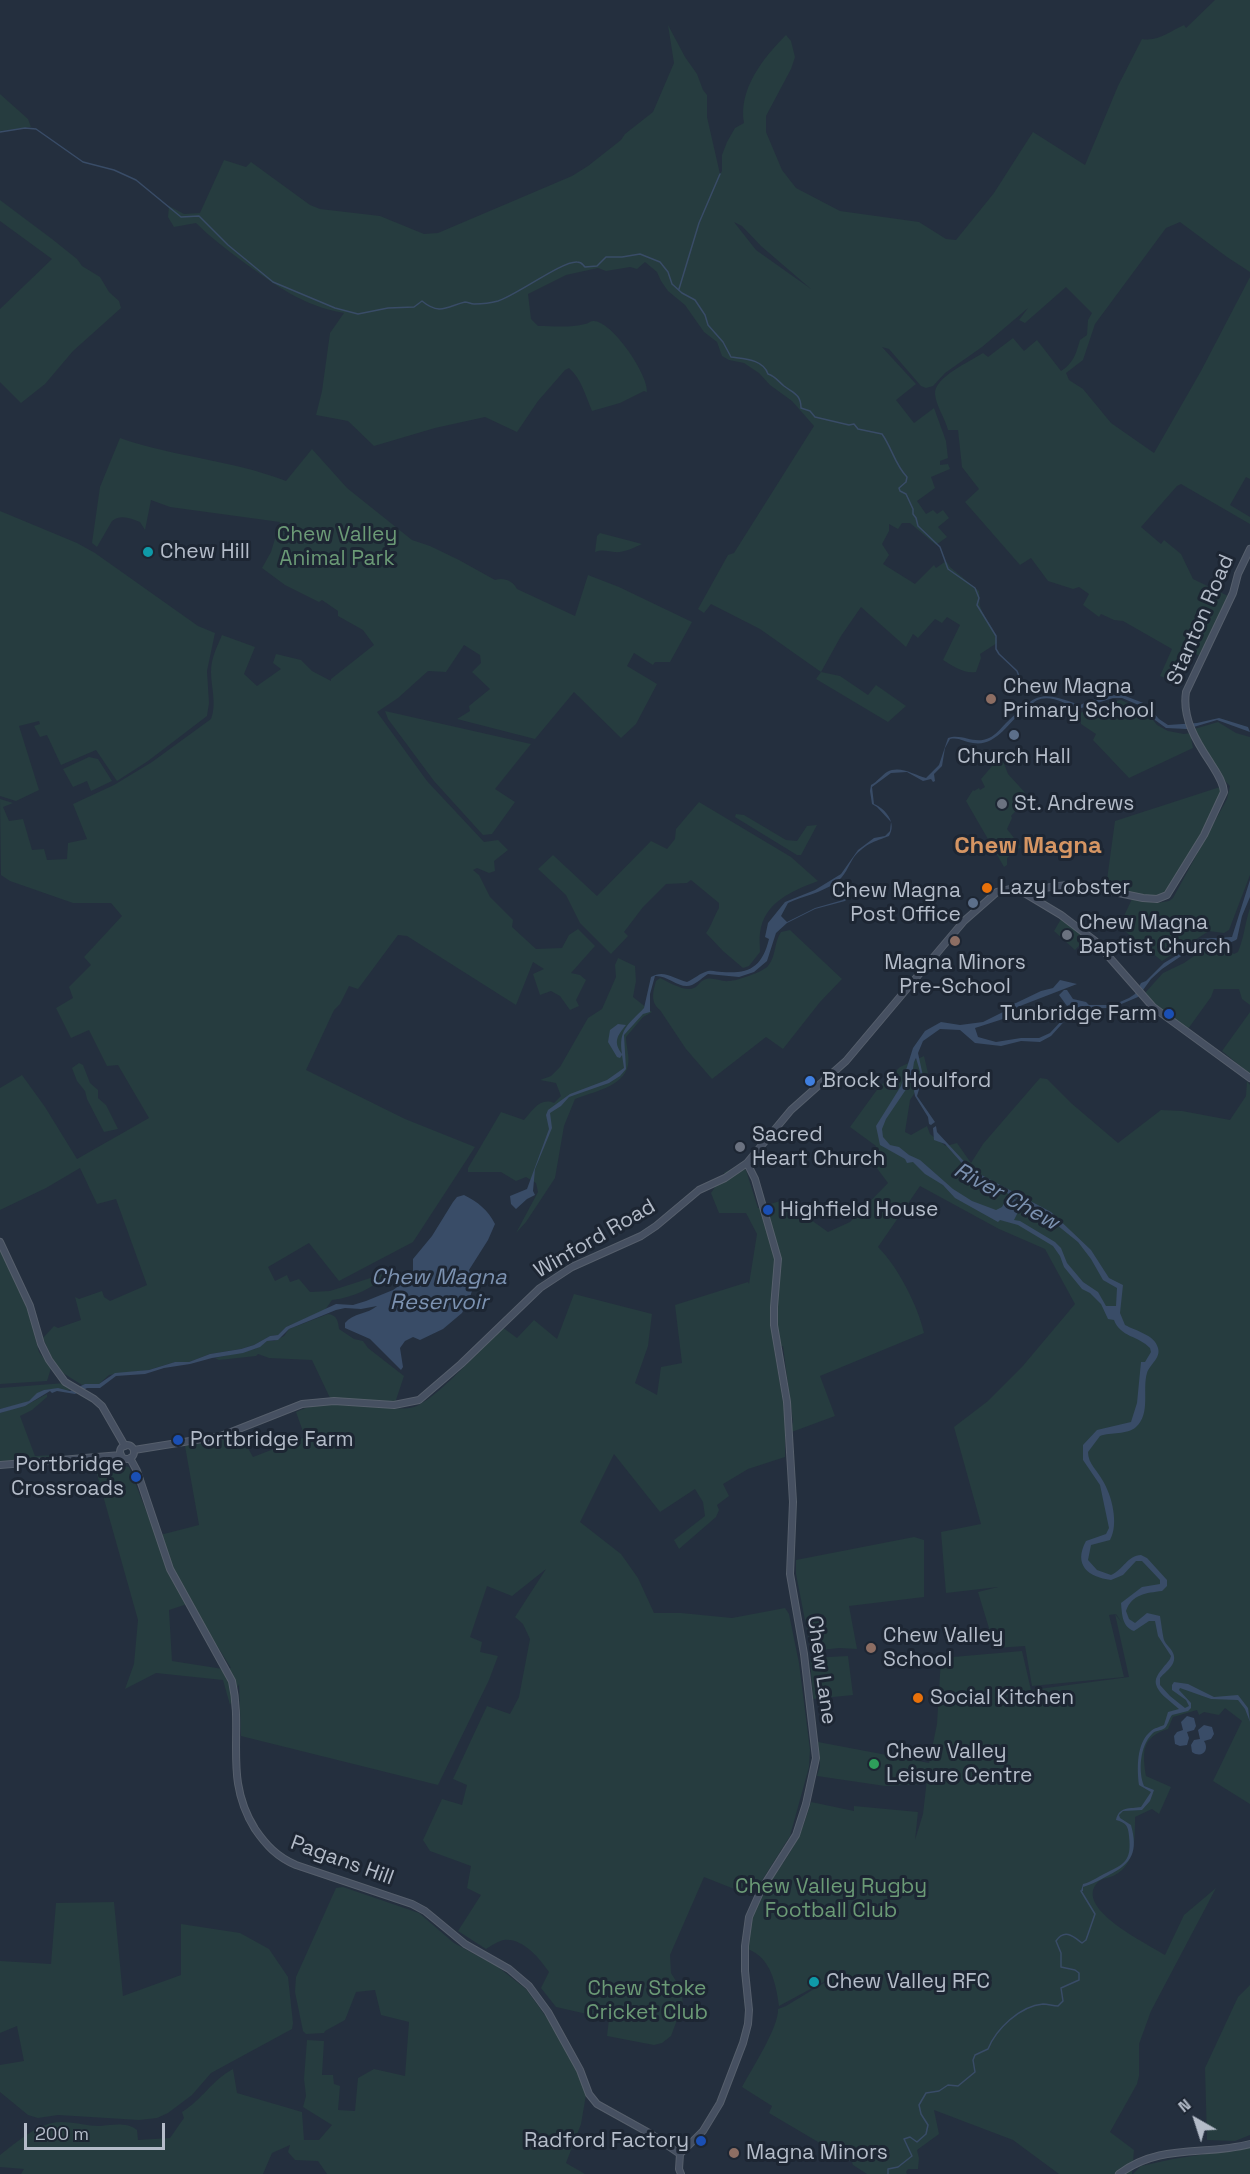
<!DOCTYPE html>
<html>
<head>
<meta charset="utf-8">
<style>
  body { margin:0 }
  #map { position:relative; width:1250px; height:2174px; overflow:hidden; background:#242f3e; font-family:"Space Grotesk",sans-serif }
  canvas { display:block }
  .north { position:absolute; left:1166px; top:2090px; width:60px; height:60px; -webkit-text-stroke:4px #1d2633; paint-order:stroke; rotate:321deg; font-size:16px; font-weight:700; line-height:24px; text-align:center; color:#b4bcc9 }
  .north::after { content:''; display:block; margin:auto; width:21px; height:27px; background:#b4bcc9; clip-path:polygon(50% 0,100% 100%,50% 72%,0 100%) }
  .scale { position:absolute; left:24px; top:2123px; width:141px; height:27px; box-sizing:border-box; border:3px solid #b4bcc9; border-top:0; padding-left:8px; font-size:18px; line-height:21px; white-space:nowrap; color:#b4bcc9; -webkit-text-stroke:4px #1d2633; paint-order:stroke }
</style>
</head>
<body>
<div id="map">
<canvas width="1250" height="2174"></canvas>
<div class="north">N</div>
<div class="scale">200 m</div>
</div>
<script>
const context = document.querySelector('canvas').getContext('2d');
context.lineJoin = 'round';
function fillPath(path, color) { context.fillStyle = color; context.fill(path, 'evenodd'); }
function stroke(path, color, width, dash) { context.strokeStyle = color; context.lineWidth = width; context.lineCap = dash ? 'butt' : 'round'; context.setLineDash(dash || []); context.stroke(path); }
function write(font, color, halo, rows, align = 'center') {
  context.font = font + ' "Space Grotesk",sans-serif'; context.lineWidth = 6; context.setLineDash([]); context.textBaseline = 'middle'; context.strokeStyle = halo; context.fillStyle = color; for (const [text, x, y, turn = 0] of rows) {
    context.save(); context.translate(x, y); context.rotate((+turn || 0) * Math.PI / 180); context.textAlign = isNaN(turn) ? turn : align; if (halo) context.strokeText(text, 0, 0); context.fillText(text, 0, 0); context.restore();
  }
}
fillPath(new Path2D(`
  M1215,0H1250V272L1227,257L1180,222L1166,228L1095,324L1083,360L1066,373L1069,380L1083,389L1111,423L1154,453L1201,371L1250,277V479L1246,477L1230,505L1250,517V524L1181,484L1177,486L1141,527L1161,544L1164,540L1181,554L1193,579L1228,596L1199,656L1184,644L1168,679L1160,676L1172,649L1123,621L1114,620L1101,614L1099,617L1083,605L1089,594L1079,587L1073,589L1048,581L1031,558L1020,565L965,502L979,489L962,467L958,430H948C945,418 936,406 935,394C934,377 971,361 983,353L988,357L1013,338L1024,351L1037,340L1061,371C1074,363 1076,353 1080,340L1087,335L1088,320L1092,313L1066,287L1025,323L1019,320L1028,308L982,347L945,373L933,386L926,388L921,386L889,349L882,347L916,384L896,400L914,423L934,408L946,441L948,458L940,461V465L948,464L950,469L931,477L935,488L917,501L926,514L933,510L937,514L943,510L949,518L938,527L947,537L936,545L910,523H902L898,529L889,524V531L882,544L889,555L883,564L915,584L934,565L936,568L946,561L950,567L979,591C980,596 979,601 980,606C984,619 996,629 997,643L980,654L981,658L976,672C964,674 953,666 943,660L960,625L947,617L942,623L935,619L918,638L913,634L906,647L861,607L841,636L821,672L840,676L868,695L876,685L906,706L888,722L816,679L821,672L760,629L711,604L704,613L698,609L728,555L734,553L814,426L792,401L770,385L759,373L744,363L729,360L722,356L717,342L704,332L685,305L668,291L661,281L657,272L645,262L637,269L630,267L606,271L598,268L566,275L528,294L531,319L538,326C553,326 570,328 585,324C588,324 590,321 593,321C612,320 649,376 647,392L644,391L620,403L592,411C586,397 581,378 569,368L565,370L538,401L517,432L485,417L435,428L374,446L348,421L316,415L322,391L330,333L344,313C303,306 275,285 242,261C226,249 210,237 196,223L174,227L168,217L169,206L184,214L200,213L224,160L246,167L251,162L310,205L320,209L380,216L424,234L438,233L572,176L588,166L621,140L625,134L653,112L674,63L668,25L685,57L697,74L703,90L707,95V117L720,174L722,171V155L727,142L735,128L744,123C738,89 764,57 786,35L791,41L795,57L791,69L766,116V132L782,170L796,188L840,211L919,222L946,239L956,240L994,193L1033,132L1085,165L1118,86L1142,39C1158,42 1170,31 1184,25L1186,28ZM734,222L742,226L761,246L811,289L756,250Z
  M0,94L28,119L31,127L0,131Z
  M0,200L52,239L77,259L82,266L100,277L109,292L119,301L121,308L73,351L45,384L21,403L0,382V309L52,259L0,221Z
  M120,438C174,457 232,460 286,481L312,449L347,488L412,540L430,546L459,560L495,580C504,577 513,581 517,589L575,616L588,575L619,587L692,622L670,662H655L653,665L634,653L627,666L657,684L636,724L621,738L574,692L535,739L457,719L470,711L469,706L490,689L472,672L481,663L480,655L464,645L446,672L428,671L398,698L377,712L427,781L484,842L498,840L508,850L494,861L495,871L489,873L477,868L473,870L479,875L490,897L513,920L512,927L536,949L562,948L569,935L578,929L595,946L571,973L580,975L586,980L576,1000L579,1006L570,1010L560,996L551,991L540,995L533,974L544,969L533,962L516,1005L407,936L398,935L358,989L349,986L340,1004L334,1010L306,1070L405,1119L475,1147L413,1242L339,1281L309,1243L268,1267L275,1281L287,1275L290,1282L299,1279L310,1292L330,1291L389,1272C373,1289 354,1297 332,1300L325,1310L286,1327L278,1335L270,1336L254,1345L241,1349L210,1354L189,1362H175L149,1370L109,1375L99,1384L82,1385L63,1373L53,1360L43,1338L54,1326L58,1328L81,1320L75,1297L79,1299L102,1291L104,1297L110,1301L147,1285L116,1199L97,1204L80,1168L46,1188L0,1210V1088L22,1075L45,1107L77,1159L149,1118L118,1065L107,1066L89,1030L71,1038L56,1008L73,998L69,987L91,965L84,957L122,916L111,903H73L10,881L1,875L0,799L13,803L3,807L9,821L23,819L32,850L44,849L47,860L67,859L68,843L87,839L73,804L114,785L152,762L211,719C217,704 211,687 211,672C211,658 217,647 222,635L255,647L244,674L257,686L281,669L273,663L276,654L301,660L312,671L331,681V679L374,645L363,630L338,616V611L322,600L319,602L285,585L262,568L271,552L280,522L170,507L151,500L145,530L140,522C130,518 121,514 112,521L97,547L92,543L100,487Z
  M0,511L77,543L95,553L198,626L215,633L207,671L209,703L207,716L148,761L117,781L96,750L61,765L47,735L40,737L34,726L40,724L39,721L19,726L39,790L16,801L0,796Z
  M600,533L642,544C633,548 624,553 614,552C606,551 603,549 595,552L597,536Z
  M1121,700L1145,710L1157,725L1168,731L1184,734L1190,733L1193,748L1129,778L1093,740L1096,734L1081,724L1080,713L1096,706Z
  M385,711L531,744L495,789L515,802L492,834L483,835L434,781L388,719Z
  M1218,722L1236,733L1250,737V875L1229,930L1224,933L1209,931L1162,961L1126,932L1129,927L1122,920L1132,899L1157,903L1169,901L1173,898L1227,799L1230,786L1225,781L1194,729Z
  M89,757L98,759L112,781L91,791L87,781L73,787L63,769Z
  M998,759L1003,761L1008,774L1029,797L1011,816L1012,818L1007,829L1021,847L1007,858V865L1004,867L966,801L973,790L974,791L979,788L980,790L985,787L981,779Z
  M1220,787L1221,794L1218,803L1168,893C1150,901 1125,891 1106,887L1115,821Z
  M699,802L791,857L818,881C792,891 764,902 760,933C759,939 760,946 760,952L749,966L743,968L723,951L706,933C712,925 714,916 719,908V903L691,880L687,883L666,884L643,907L624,932L628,936L611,954L580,923L566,895L538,869L553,855L597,896L651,841L667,849L675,839L676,829Z
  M736,814L744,815L786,840L797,841L807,826L817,825L801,855H797L735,817Z
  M1250,908V1005L1242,999L1239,989H1214L1211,997L1188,1029L1156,1006L1145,993L1163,973L1184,963L1207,947L1223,948L1234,954L1238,952C1244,938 1245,923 1250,908Z
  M1061,919L1087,937L1075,950L1054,931Z
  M790,930L842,979L820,1002L783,1049L766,1037L712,1079L686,1049L660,1010C650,1002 653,992 656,981L660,978C668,982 682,990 691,989C698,988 699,981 706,979C714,977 721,982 729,981C736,981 763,972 768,966C776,957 774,942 781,932Z
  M618,958L635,966L636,981L633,997L652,1012L643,1017L626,1037C626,1046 630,1057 628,1065C624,1087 592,1092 575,1099L564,1126L555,1178L526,1222L516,1233L538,1192L536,1183L526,1177L516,1181L501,1172H468V1168L501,1112L524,1120C532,1111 540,1097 554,1103L561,1096L556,1083L540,1080L551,1076L560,1067L588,1018L602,1009L616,977L615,965Z
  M1250,1012V1074L1222,1051Z
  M924,1056L928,1073L910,1100L905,1132L911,1135L927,1126L930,1134L946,1146L957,1143L971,1163L983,1144L1040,1078L1047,1079L1071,1103L1118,1143L1161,1110L1182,1111L1230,1120L1246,1096L1247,1081L1250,1085V1804L1213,1781L1242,1721L1225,1708L1219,1715L1204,1712L1199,1715L1197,1710L1173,1717L1168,1729C1142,1737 1142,1751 1146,1776L1171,1787L1159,1814L1152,1809L1135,1817C1135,1837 1136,1864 1115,1875C1110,1878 1102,1878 1098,1882C1072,1908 1148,1944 1165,1955L1184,1915L1216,1888L1151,2011L1139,2044V2076L1137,2084L1110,2132L1134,2150L1132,2174H1059L1013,2140L934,2110L939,2134L917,2150L919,2158L918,2169H908L906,2172L907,2174H867L853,2165L852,2162L769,2113L772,2106L742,2087C751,2070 779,2027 778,2009L786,2006L842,1972L779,2006C776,1984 771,1958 748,1949C748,1944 746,1936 747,1931C752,1901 777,1875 792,1849C801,1835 806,1818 811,1802L854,1811V1806L918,1812L915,1840L923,1814L928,1770L925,1784L885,1786L817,1776L820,1766L818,1742L929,1763L937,1724L941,1658L1022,1651L1031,1690L1129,1677L1115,1614L1122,1623L1116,1614L1109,1615L1124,1677L1032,1686L1025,1646L995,1648L978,1592L998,1587L946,1593L941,1532L981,1524L954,1427L988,1401L1022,1367L1075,1304L1045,1249L999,1229L920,1186L878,1247C898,1267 918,1306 924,1333L820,1376L835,1416L789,1433L793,1422L783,1346L774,1348L785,1414V1457L748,1469L723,1484L729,1496L717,1505L719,1510L716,1517L679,1549L674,1540L705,1516L703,1502L695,1489L660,1512L614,1454L580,1522L621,1554L638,1578L654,1613H681L732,1618L785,1608L789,1614L799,1663L810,1750L809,1767L790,1836L752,1896L704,1877L670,1955L671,1973L681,1989L683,2004L671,2036L662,2043L654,2045L607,2036L609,2019L556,2007L541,1988L549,1972C539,1958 523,1938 504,1940C498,1941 491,1946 486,1949L458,1931L481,1895L467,1888L471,1866L430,1851L423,1840L442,1799L462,1805L467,1785L453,1779L487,1706L510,1714L519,1697L530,1639L523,1624L515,1617L546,1569L512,1596L487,1586L470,1637L482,1642L480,1652L498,1656L489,1680L438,1785L241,1736L239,1684L230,1705L223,1680L156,1673L125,1689L134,1664L138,1620L95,1467L120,1465L129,1467L156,1536L199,1525L185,1446L240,1434L253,1457L305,1437L296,1412C321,1400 354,1406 382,1407C392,1408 403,1410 414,1407C436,1400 484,1346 502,1327L517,1338L534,1320L557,1339L574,1294L652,1314L648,1346L635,1383L657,1395L661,1367L682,1363L675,1305L748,1282L749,1284L757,1234L746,1213H719L711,1193L725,1172L735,1167L746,1170L758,1208L783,1200L828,1232L850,1222L888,1183L870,1159L876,1146L850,1127L879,1087L900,1067ZM190,1603L231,1668L223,1669L172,1661L169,1610Z
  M79,1063L83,1065L90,1083L98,1090V1098L106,1105L118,1129L104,1132L87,1099L85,1091L77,1081L72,1068Z
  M0,1250L27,1308L39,1352L51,1368L47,1381L0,1384Z
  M328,1314C337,1315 338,1321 339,1329L354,1339L363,1341L368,1348L404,1376L395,1403L331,1400L312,1360L269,1358L258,1354L256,1356L219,1360L215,1358L255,1349L267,1341H274L284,1336L289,1329Z
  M65,1383L74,1389C65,1393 55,1387 45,1390C37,1392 35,1398 29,1401C21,1405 8,1407 0,1409V1388Z
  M47,1394V1397L32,1410L20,1416L35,1456L55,1455L54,1457L0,1462V1413L32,1402Z
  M914,1537L924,1540V1597L849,1606L857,1649L839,1648L811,1651L796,1574V1560Z
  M848,1656L853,1695L813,1699L810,1658Z
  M343,1887L419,1913L454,1943L498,1967L526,1989L552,2025L578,2073L586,2095L581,2124L566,2163L585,2174H327L318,2161L295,2160L288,2152L290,2145L272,2153L263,2174H21L24,2169L0,2167V2155C17,2142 40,2121 62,2122C75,2122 87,2126 100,2126C112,2125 127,2122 137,2130L138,2140L170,2138L184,2118L182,2112C203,2099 212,2080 233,2069L237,2093L302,2112L304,2140H319L332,2125L303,2107L306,2096L304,2079L307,2040L324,2041L322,2075H333L334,2084L340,2086L338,2110L355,2111L358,2078L374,2069L405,2076L409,2022L381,2015L375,1990L356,1992L345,2020L325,2031L324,2033L306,2034L303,2031L295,1992L296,1977L336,1888Z
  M114,1902L123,1996L181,1975V1924L240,1933L269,1949L288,1977L293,2023L292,2029L211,2073L192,2095L168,2113L157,2118L139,2120L58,2115L38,2118L28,2115L0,2092V2065L24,2061L17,2026L0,2033V1961L51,1964L56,1903Z
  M1250,1985V2135L1235,2141L1207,2140L1205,2068L1238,1997Z
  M1250,2147V2174H1133L1141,2166L1173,2159Z`), '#263c3f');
fillPath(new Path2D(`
  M1120,694L1146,704L1159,719L1168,725L1197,723L1219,718L1248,727L1250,732L1217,720L1187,729L1166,728L1155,720L1146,708L1122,698H1113L1078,709C1062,702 1041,689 1028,709L1023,710C1009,723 995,747 973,743C964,742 959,737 950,739L945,748L942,766L934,774L935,781L933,782L931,779L923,781L907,772L891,773L872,787L874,804C886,809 897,823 889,836C874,842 866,843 854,857C848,866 845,877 835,883C821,893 803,896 788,903L781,916L787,922L815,908L843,900L858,887L845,901L815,909L787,923L776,933L767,961L754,972L739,977L708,974C703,977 697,983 692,985C680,990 668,975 655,976L650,994V1012L643,1014L624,1035L626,1069L620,1076L609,1083L569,1097L561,1106L550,1113L552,1128L535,1169L533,1191L535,1195L527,1199L516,1209L511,1204L510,1196L527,1189L549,1129L546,1115L548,1110L570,1094L607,1080L624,1068L622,1055L620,1058L617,1057L608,1042L610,1030L618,1024L626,1025C617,1036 613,1042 622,1054C618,1029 629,1024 644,1008L651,977C664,969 674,979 687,982C694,979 700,973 708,971C713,970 717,972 722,972C750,974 762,967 769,939L765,937L768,923L785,902L815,890L841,874L858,850L874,838L885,836L890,831L891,822L877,807L872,804L870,791L871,785C877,782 882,775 887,772C900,765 914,775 926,778L939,765L948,738C962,733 974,745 989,738C996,735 1001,728 1006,723C1038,693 1038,690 1080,705L1091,700Z
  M1250,880V897L1242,916L1237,939C1227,947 1212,940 1199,944L1162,969L1151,979L1138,997L1112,1008H1080L1070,1015L1051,1036L1040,1042L1021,1041L1001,1046L975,1043L960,1030L940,1029L923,1041L918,1053L923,1076L917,1096L935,1122L931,1125L929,1124L928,1117L915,1096L914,1091L921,1075L916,1058L914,1062L911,1082L886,1119L882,1129L883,1137L890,1145L899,1147L909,1155L920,1160L953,1189L972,1201L996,1210L1002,1207L1008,1196L1019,1201L1020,1208L1014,1220L1020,1221L1055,1242L1061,1248L1067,1263L1083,1282L1098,1292L1106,1306H1116L1117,1288L1103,1280L1091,1259L1078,1242L1036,1208L1027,1205L967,1169L945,1144L934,1140L933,1128L936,1126L937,1132L972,1170L1051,1212L1091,1250L1109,1278L1123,1285L1120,1313L1125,1325C1136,1331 1155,1335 1158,1348C1161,1358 1150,1364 1147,1373C1142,1389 1151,1414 1136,1427C1127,1435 1111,1432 1100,1436L1088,1452C1088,1464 1098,1471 1103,1481C1112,1496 1119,1524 1110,1540L1091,1545L1088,1560L1097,1570L1111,1575C1123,1570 1128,1555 1141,1555L1147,1558L1167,1580V1586L1162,1591C1146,1593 1132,1594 1126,1611L1129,1619L1135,1623L1147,1613L1160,1616C1161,1622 1163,1637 1164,1640C1166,1645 1171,1648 1173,1653C1178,1664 1166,1671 1160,1678V1685L1170,1696L1185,1708L1189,1706L1186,1700L1172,1690V1685L1174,1682L1188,1684L1214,1697L1238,1695L1248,1708L1250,1722L1245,1709L1238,1700L1211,1699L1180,1688L1179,1690L1191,1703V1708L1188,1711L1172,1715C1169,1719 1168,1725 1165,1728C1161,1731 1155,1730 1152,1734C1140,1746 1138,1771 1144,1786L1154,1790L1150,1801L1142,1810L1123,1811L1119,1815L1120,1818L1131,1825C1138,1851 1133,1863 1109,1875C1100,1880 1093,1884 1083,1887V1891H1081L1083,1884C1091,1882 1096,1878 1104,1874C1124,1864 1132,1862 1129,1836C1128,1825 1126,1823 1116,1820C1119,1806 1130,1809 1141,1807L1151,1792L1139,1785C1137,1769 1136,1743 1151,1731C1154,1728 1160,1727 1164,1725L1168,1712L1179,1709C1172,1702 1153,1691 1156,1679C1158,1672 1166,1665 1170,1659L1171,1656L1158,1636L1155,1621H1149L1134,1631C1122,1627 1122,1614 1121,1603L1142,1587L1160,1584V1580L1142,1561H1136L1123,1575L1111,1580C1088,1577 1073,1565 1086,1541L1106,1534L1109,1528L1100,1485L1083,1460V1445L1097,1430L1131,1422L1137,1403L1141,1362H1145L1151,1352L1150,1348C1139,1336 1120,1337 1114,1320L1108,1319L1101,1304L1090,1293L1082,1289L1064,1267L1060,1256L1053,1246L1018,1225L1000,1220L998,1222L955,1198L943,1185L925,1174L913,1162L907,1163L905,1159L880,1145L876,1126L901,1086L913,1048L925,1031L941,1022L960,1025L983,1022L1003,1012L1009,1004L1016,1003L1041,991L1053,988L1060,980L1077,984L1020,1006L1008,1013L1003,1019L975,1028L978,1037L996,1042L1021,1038H1039L1050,1033L1078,1003L1075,1002L1067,1006L1059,995L1064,990H1067L1073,999L1086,1002L1089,1005H1113L1129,998L1135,994L1141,983L1146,981L1164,963L1184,951L1198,939L1232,937Z
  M464,1195C478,1202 488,1210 495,1224L488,1240L469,1270L474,1285L470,1297L462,1313L443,1329L420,1340L413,1337L405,1341L400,1348L403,1367L401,1370L370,1339L345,1328V1323C353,1313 368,1314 377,1306L361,1309L345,1308L336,1310L289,1329L278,1340L267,1341L260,1347L243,1353L212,1358L190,1364L164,1368L145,1374L116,1376L100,1388H87L75,1394L57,1391L52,1393L50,1391L25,1406L0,1413V1409L29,1401L37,1393L44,1390L58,1388L70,1391L85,1384H99L115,1373L149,1370L175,1362H189L210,1354L241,1349L254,1345L270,1336L278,1335L286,1327L336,1304L353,1305L366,1301L393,1290L406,1281L413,1271V1259L432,1236L453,1202L457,1197Z
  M1187,1716L1194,1718L1196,1726L1194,1730L1187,1732L1189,1738L1187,1745L1180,1746L1175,1744L1174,1736L1177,1732L1183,1730L1181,1722Z
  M1204,1725L1212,1727L1214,1734L1211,1739L1204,1741C1210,1750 1202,1759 1192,1752L1191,1745L1194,1740L1200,1739L1198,1730Z`), '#394c67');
stroke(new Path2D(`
  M0,132L25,128L36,129L83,162L114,170L136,180L181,217L199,216L228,245L273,282L335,308L358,314L388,308L414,307L422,301C440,316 448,306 465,302C468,302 471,304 474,304C481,304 491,303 498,301C517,295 562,261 577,262C582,262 582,264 585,267L597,266L606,257H622L640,254L660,262L668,272L672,284L682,293L695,300L705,315L708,325L723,342L731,357C744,359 763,359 768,374C775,376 778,381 784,386C793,393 801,394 801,408L810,411L815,417L849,425L854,424L858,429L882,434C892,448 895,465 907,477L906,482L899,488L900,491L906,494L913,509V514L916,518L918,526L940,547L948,569L975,588L979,598L977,605L996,636V649L999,654L1017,671L1020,679
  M679,289L699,223L720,174
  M888,2174V2169L898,2167L912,2156L904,2139L910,2137L917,2142L926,2134L928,2125L921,2114L919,2105L926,2093L939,2091L948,2085L958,2086L975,2072L973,2060L975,2055L988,2049C996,2029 1020,2006 1043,2004C1048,2004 1053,2006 1058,2006L1063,2001L1061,1988L1079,1980V1973L1075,1970L1061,1967V1953L1056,1941C1065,1928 1074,1937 1082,1943L1086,1940L1095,1914L1081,1891`), '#394c67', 1.5);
const secondary = new Path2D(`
  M1016,888L1061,915L1095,941L1153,1007L1250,1078
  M0,1242L30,1306L41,1344L49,1360L65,1382L94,1399L102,1406L125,1446
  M120 1452a7 7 0 1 1 14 0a7 7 0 1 1-14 0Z
  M134,1450L221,1436L302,1404L334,1401L394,1405L419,1400L461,1364L540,1288L572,1267L641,1236L656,1226L699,1190L725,1178L747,1163L791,1110L846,1061L964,921L997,892L1025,886L1044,888L1067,885L1104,890L1143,898L1157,899L1167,895L1204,835L1224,792C1223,781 1216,772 1210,762C1196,741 1182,718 1186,692L1233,593L1238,574L1250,549
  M130,1458L137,1471L170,1569L232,1681C244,1734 223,1778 255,1829C266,1845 277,1857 296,1865L412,1904L425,1911L465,1944L509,1969L529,1986L548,2012L580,2070L589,2094L597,2104L651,2134L680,2154
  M0,1465L121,1455
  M680,2154L703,2131L720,2103L743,2043L748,2024L749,2010L745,1971V1946L749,1917L761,1890L796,1835L806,1804L816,1758L804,1654L790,1574L793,1502L787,1402L774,1325V1307L778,1259L755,1179L747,1163
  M680,2154L679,2169L681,2174
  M1119,2174C1160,2143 1205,2156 1250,2144`);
stroke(secondary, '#565f6c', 8);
stroke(secondary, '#465061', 6);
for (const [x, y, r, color] of [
  [148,552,6,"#0f9aa8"],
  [991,699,6,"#8d6e63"],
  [1014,735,6,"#5c6f8a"],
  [1002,804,6,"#6b7280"],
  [987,888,6,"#e8710a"],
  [973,903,6,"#5c6f8a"],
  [1067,935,6,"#6b7280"],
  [955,941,6,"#8d6e63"],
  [1169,1014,6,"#1a4fb4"],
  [810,1081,6,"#3f7fe0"],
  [740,1147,6,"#6b7280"],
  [768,1210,6,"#1a4fb4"],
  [178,1440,6,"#1a4fb4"],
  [136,1477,6,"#1a4fb4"],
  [871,1648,6,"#8d6e63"],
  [918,1698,6,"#e8710a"],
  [874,1764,6,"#2e9e5b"],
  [814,1982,6,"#0f9aa8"],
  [701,2141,6,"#1a4fb4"],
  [734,2153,6,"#8d6e63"]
]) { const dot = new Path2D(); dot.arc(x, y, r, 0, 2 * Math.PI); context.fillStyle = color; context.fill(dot); stroke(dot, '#1d2633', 2); }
write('21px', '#6b9a76', '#1d2633', [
  ["Chew Valley",337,535],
  ["Animal Park",337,559],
  ["Chew Valley Rugby",831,1887],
  ["Football Club",831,1911],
  ["Chew Stoke",647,1989],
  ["Cricket Club",647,2013]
]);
write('21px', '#b4bcc9', '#1d2633', [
  ["Chew Hill",160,552],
  ["Chew Magna",1003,687],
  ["Primary School",1003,711],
  ["Church Hall",1014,757,"center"],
  ["St. Andrews",1014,804],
  ["Lazy Lobster",999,888],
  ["Chew Magna",961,891,"right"],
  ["Post Office",961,915,"right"],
  ["Chew Magna",1079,923],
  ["Baptist Church",1079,947],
  ["Magna Minors",955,963,"center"],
  ["Pre-School",955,987,"center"],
  ["Tunbridge Farm",1157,1014,"right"],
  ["Brock & Houlford",822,1081],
  ["Sacred",752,1135],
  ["Heart Church",752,1159],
  ["Highfield House",780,1210],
  ["Portbridge Farm",190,1440],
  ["Portbridge",124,1465,"right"],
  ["Crossroads",124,1489,"right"],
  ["Chew Valley",883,1636],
  ["School",883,1660],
  ["Social Kitchen",930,1698],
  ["Chew Valley",886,1752],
  ["Leisure Centre",886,1776],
  ["Chew Valley RFC",826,1982],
  ["Radford Factory",689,2141,"right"],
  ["Magna Minors",746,2153]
], 'left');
write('21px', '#b4bcc9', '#1d2633', [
  ["Stanton Road",1201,620,-67],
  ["Winford Road",595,1239,-30],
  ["Chew Lane",821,1670,82],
  ["Pagans Hill",342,1861,20]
]);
write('italic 22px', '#7c92b1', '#1d2633', [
  ["River Chew",1006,1197,29],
  ["Chew Magna",439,1278],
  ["Reservoir",439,1303]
]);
write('bold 24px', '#d59563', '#1d2633', [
  ["Chew Magna",1028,846]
]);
</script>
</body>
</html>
